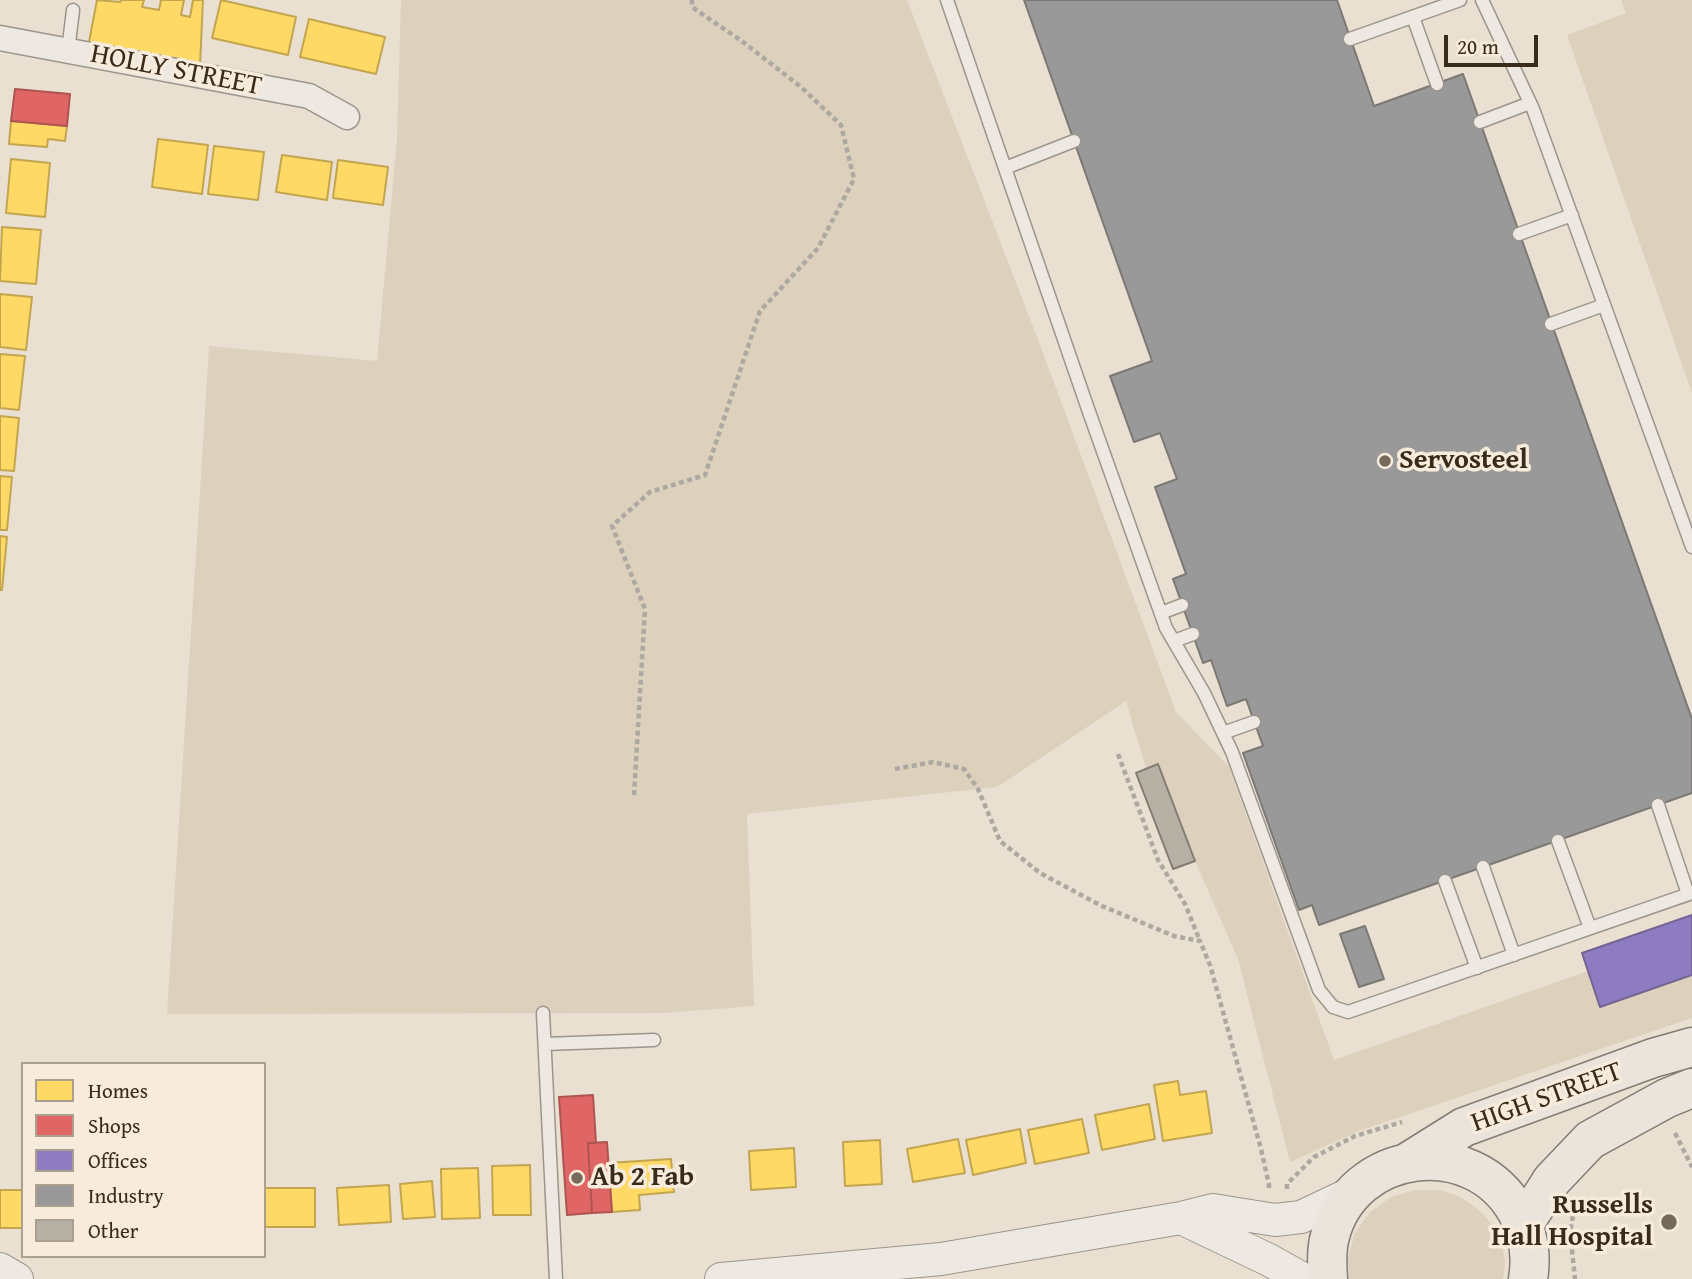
<!DOCTYPE html>
<html>
<head>
<meta charset="utf-8">
<style>
  body { margin:0 }
  #map { position:relative; width:1692px; height:1279px; overflow:hidden; background:#e9e0d2; font-family:"Gentium Book Plus",serif }
  canvas { display:block }
  .legend { position:absolute; left:21px; top:1062px; width:245px; height:196px; box-sizing:border-box; background:#f7ecdb; border:2px solid #ab9f8f; margin:0; padding:9px 12px; list-style:none; font-size:21px; color:#382b1c }
  .legend li { display:flex; align-items:center; gap:14px; height:35px }
  .legend b { width:35px; border:2px solid #ab9f8f }
  .scale { position:absolute; left:1444px; top:35px; width:94px; height:32px; box-sizing:border-box; border:4px solid #382b1c; border-top:0; padding-left:9px; font-size:21px; line-height:24px; white-space:nowrap; color:#382b1c; -webkit-text-stroke:5px #f7ecdb; paint-order:stroke }
</style>
</head>
<body>
<div id="map">
<canvas width="1692" height="1279"></canvas>
<ul class="legend">
<li><b style="height:19px;background:#ffd966"></b>Homes</li>
<li><b style="height:19px;background:#e06666"></b>Shops</li>
<li><b style="height:19px;background:#8e7cc3"></b>Offices</li>
<li><b style="height:19px;background:#999"></b>Industry</li>
<li><b style="height:19px;background:#b6b0a5"></b>Other</li>
</ul>
<div class="scale">20 m</div>
</div>
<script>
const context = document.querySelector('canvas').getContext('2d');
context.lineJoin = 'round';
function fillPath(path, color) { context.fillStyle = color; context.fill(path, 'evenodd'); }
function stroke(path, color, width, dash) { context.strokeStyle = color; context.lineWidth = width; context.lineCap = dash ? 'butt' : 'round'; context.setLineDash(dash || []); context.stroke(path); }
function write(font, color, halo, rows, align = 'center') {
  context.font = font + ' "Gentium Book Plus",serif'; context.lineWidth = 7; context.setLineDash([]); context.textBaseline = 'middle'; context.strokeStyle = halo; context.fillStyle = color; for (const [text, x, y, turn = 0] of rows) {
    context.save(); context.translate(x, y); context.rotate((+turn || 0) * Math.PI / 180); context.textAlign = isNaN(turn) ? turn : align; if (halo) context.strokeText(text, 0, 0); context.fillText(text, 0, 0); context.restore();
  }
}
fillPath(new Path2D(`
  M401,0H907L1042,350L1176,712L1229,767L1334,1060L1588,971L1601,1007L1692,975V1018L1359,1131L1290,1162L1238,959L1195,861L1158,765L1146,769L1126,701L997,787L747,814L754,1006L665,1013L167,1014L209,346L377,361L397,139Z
  M1621,0H1692V393L1567,35L1626,13Z
  M1415,1190C1424,1190 1435,1189 1443,1191C1476,1199 1502,1228 1505,1262C1505,1268 1504,1274 1503,1279H1349L1348,1258L1355,1233L1370,1212L1391,1197Z`), '#ddd0bd');
const homes = new Path2D(`
  M97,0L120,2L121,0H144L142,7L159,10L161,0H184L181,15L190,17L193,0H203L200,65L89,42Z
  M221,0L296,17L288,55L212,38Z
  M309,19L385,37L376,74L300,57Z
  M11,121L67,126L65,141L48,139L47,147L9,144Z
  M158,139L208,145L202,194L152,187Z
  M214,146L264,152L258,200L208,194Z
  M282,155L332,162L327,200L276,192Z
  M11,159L50,163L45,217L6,213Z
  M338,160L388,167L383,205L333,198Z
  M2,227L41,230L36,284L0,281Z
  M0,294L32,297L26,350L0,347Z
  M0,354L25,356L19,410L0,408Z
  M0,416L19,418L14,471L0,470Z
  M0,476L12,477L7,530H0Z
  M0,536L7,537L2,590H0Z
  M1178,1081L1180,1095L1206,1091L1212,1133L1163,1141L1154,1085Z
  M1149,1104L1155,1139L1102,1150L1095,1115Z
  M1082,1119L1089,1153L1035,1164L1028,1130Z
  M1020,1129L1026,1163L973,1175L966,1140Z
  M958,1139L965,1173L913,1182L907,1149Z
  M880,1140L882,1184L845,1186L843,1142Z
  M794,1148L796,1187L751,1190L749,1151Z
  M671,1159L674,1192L639,1195L640,1210L612,1212L608,1163Z
  M530,1165L531,1215H493L492,1166Z
  M478,1168L480,1218L442,1219L441,1169Z
  M432,1181L435,1217L403,1219L400,1184Z
  M389,1185L391,1222L339,1225L337,1188Z
  M264,1188H315V1227H264Z
  M0,1190H23V1228H0Z`);
fillPath(homes, '#ffd966');
stroke(homes, '#c3a550', 2);
const shops = new Path2D(`
  M15,89L70,94L67,126L11,121Z
  M593,1095L596,1143H588L592,1213L567,1215L559,1097Z
  M607,1142L612,1212L592,1213L588,1143Z`);
fillPath(shops, '#e06666');
stroke(shops, '#ae5450', 2);
const offices = new Path2D(`
  M1692,915V975L1600,1007L1582,953Z`);
fillPath(offices, '#8e7cc3');
stroke(offices, '#746491', 2);
const industry = new Path2D(`
  M1024,0H1337L1374,106L1463,74L1692,719V793L1319,925L1312,905L1299,910L1243,753L1263,746L1246,699L1227,706L1211,660L1203,663L1173,579L1186,574L1155,487L1177,479L1160,433L1134,442L1110,376L1152,361Z
  M1365,926L1384,979L1359,987L1340,934Z`);
fillPath(industry, '#999');
stroke(industry, '#7c7874', 2);
const building = new Path2D(`
  M1158,764L1195,861L1173,869L1136,773Z`);
fillPath(building, '#b6b0a5');
stroke(building, '#837c73', 2);
const service = new Path2D(`
  M947,0L1088,409L1166,628L1204,693L1232,752L1319,990L1333,1007L1348,1012L1692,893
  M1482,0L1533,109L1692,547
  M1413,17L1437,84
  M1350,39L1460,0
  M68,51L73,10
  M1480,122L1530,103
  M1005,168L1074,141
  M1519,234L1572,215
  M1551,324L1604,305
  M1161,613L1182,605
  M1174,641L1193,634
  M1223,733L1254,722
  M1658,805L1688,894
  M1558,841L1590,928
  M1483,867L1514,955
  M1445,881L1477,968
  M543,1013L556,1279
  M545,1044L654,1040`);
const minor = new Path2D(`
  M0,38L309,96L347,117`);
const tertiary = new Path2D(`
  M1181,1218L1269,1260L1303,1279
  M0,1269L17,1279
  M721,1279L941,1259L1181,1218L1213,1210L1275,1220L1301,1217L1354,1192`);
const primary = new Path2D(`
  M1408,1162L1464,1127L1653,1058L1692,1047
  M1524,1224L1552,1180L1590,1140L1667,1098L1692,1088
  M1328,1279C1327,1265 1326,1250 1330,1236C1352,1149 1473,1133 1517,1212C1528,1232 1532,1255 1528,1279`);
stroke(service, '#9c958b', 15);
stroke(minor, '#9c958b', 27);
stroke(tertiary, '#9c958b', 34);
stroke(primary, '#837c73', 41);
stroke(new Path2D(`
  M1118,754L1158,860L1185,904L1200,941
  M895,769L933,762L964,769L978,789L1000,841L1040,873L1102,906L1174,936L1200,941L1210,965L1261,1149L1269,1185V1189
  M634,795L645,609L612,526L650,492L705,475L760,311L818,248L854,179L841,125L801,87L743,42L692,7V0
  M1675,1133L1692,1167
  M1287,1189V1184L1314,1157L1355,1136L1402,1122
  M1573,1216L1570,1231L1575,1279`), '#ada8a1', 4.5, [5, 3.5]);
stroke(service, '#ede8e1', 12);
stroke(minor, '#ede8e1', 24);
stroke(tertiary, '#ede8e1', 32);
stroke(primary, '#eae4dc', 38);
for (const [x, y, r, color] of [
  [1385,461,7,"#766a5c"],
  [577,1178,7,"#766a5c"],
  [1669,1222,9,"#766a5c"]
]) { const dot = new Path2D(); dot.arc(x, y, r, 0, 2 * Math.PI); context.fillStyle = color; context.fill(dot); stroke(dot, '#f7ecdb', 2.5); }
write('28px', '#382b1c', '#f7ecdb', [
  ["HOLLY STREET",176,71,11],
  ["HIGH STREET",1547,1098,-20]
]);
write('bold 28px', '#382b1c', '#f7ecdb', [
  ["Servosteel",1399,461],
  ["Ab 2 Fab",591,1178],
  ["Russells",1653,1206,"right"],
  ["Hall Hospital",1653,1238,"right"]
], 'left');
</script>
</body>
</html>
